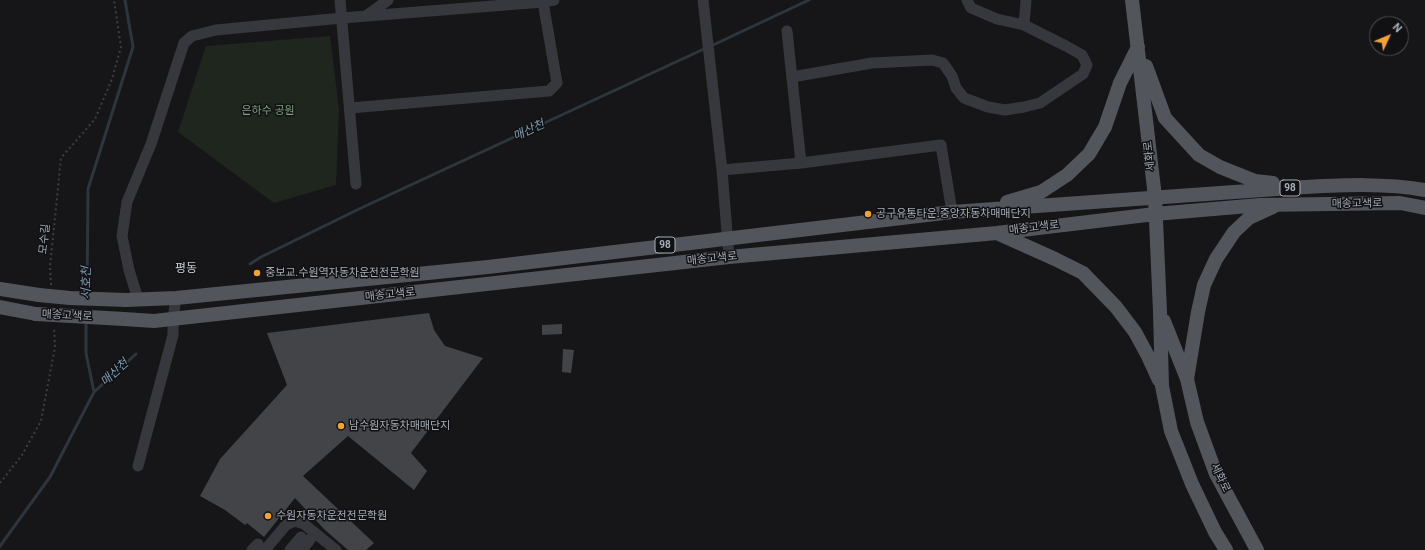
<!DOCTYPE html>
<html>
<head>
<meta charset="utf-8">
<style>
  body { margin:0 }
  #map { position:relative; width:1425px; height:550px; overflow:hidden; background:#161618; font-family:Roboto,sans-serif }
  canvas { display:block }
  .north { position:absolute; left:1369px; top:16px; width:40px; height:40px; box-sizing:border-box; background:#111113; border:1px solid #4d5055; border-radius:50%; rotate:46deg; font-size:11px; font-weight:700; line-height:16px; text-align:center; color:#a7aeb8 }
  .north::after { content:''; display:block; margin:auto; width:14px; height:18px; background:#f4a232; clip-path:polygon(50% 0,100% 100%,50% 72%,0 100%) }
</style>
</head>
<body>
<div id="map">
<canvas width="1425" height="550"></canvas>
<div class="north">N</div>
</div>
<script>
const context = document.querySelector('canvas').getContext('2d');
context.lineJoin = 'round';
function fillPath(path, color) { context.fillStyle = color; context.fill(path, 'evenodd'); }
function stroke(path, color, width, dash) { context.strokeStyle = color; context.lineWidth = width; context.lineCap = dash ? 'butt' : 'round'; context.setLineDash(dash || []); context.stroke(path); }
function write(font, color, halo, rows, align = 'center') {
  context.font = font + ' Roboto,"Noto Sans KR",sans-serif'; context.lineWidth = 3; context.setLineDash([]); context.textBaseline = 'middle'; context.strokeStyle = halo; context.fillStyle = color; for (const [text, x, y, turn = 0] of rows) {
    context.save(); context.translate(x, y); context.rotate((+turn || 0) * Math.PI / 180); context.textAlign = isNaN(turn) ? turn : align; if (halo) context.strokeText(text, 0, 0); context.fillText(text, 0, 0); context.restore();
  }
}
fillPath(new Path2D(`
  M330,36L339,109L336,185L274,203L178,132L206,46Z`), '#1e261e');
stroke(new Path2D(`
  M711,46L809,0
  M250,264L261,257L359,209L706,48
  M87,295L88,189L133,47L125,0
  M94,392L136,354
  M0,546L50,477L94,392L86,353V320`), '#2c363c', 3);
fillPath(new Path2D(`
  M429,313L434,330L445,346L483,358L411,453L427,471L414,490L348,436L303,476L374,543L366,550H348L325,530L295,498L264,537L247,523L245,525L225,510L200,496L220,459L287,385L267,333Z
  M562,324V334L542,335V325Z
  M563,349L574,350L571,373L562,372Z`), '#424448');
stroke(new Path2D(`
  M51,285L50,267L61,158L95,119L112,79L121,47L114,0
  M0,483L22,455L41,421L55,347L54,327`), '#3d3f44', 2, [2, 3]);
stroke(new Path2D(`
  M340,0L356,184
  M703,0L722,170L729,257
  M967,0L971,8L997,19L1024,25L1026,0
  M366,16L388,0
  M787,31L801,163
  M792,77L872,63L932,60L943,63L952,76L956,88L964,98L988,107L1005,110L1024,107L1040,103L1083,74L1087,65L1082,55L1066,46L1024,25
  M350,108L549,91L557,83L543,2L542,0
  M722,170L801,163L941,145L952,212
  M138,299L129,270L122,236L127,202L151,144L184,43L192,36L216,30L342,18L543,2L554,0
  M138,466L173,335V319L176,298
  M252,550L258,544
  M265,550L286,525L295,521L304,524L336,550
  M290,550L301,537
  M302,550L315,533`), '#37383d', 11);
stroke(new Path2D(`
  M1132,0L1155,197L1160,312L1162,386L1171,431L1192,484L1215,532L1226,550
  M1146,66L1165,118L1199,155L1220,167L1255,181L1273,183
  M1007,202L1041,192L1067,175L1089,154L1105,127L1120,83L1138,47
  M997,233L1055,259L1083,273L1116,307L1135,332L1148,356L1159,380
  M0,289L39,295
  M126,300L176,298L488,267L952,212L1305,187C1345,185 1385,183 1425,190
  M0,307L36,314
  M124,319L154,321L729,257L997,233L1155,214L1260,205L1400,203L1425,208
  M1164,321L1187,379L1197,422L1216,474L1257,550
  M1187,379L1198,312L1204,285L1216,259L1234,232L1249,218L1273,207`), '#53555c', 14);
stroke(new Path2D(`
  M39,295L70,298L126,300
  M36,314L124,319`), '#53555c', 14);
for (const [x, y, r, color] of [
  [868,214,4,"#f4a232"],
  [257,273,4,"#f4a232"],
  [341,426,4,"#f4a232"],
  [268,516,4,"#f4a232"]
]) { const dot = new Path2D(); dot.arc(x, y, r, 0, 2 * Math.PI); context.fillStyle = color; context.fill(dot); stroke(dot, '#111113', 1.5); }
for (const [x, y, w] of [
  [1290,188,20],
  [665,245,20]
]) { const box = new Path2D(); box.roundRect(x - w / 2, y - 8, w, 16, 3); context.fillStyle = '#111113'; context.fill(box); stroke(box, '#a7aeb8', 1); }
write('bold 10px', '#a7aeb8', null, [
  ["98",1290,188],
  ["98",665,245]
]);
write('11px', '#7fa37e', '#111113', [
  ["은하수 공원",268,111]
]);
write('11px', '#a7aeb8', '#111113', [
  ["세화로",1150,156,-96],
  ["매송고색로",1357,204,-1],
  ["매송고색로",1034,228,-7],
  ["모수길",45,239,-84],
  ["매송고색로",712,259,-6],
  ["매송고색로",390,295,-6],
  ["매송고색로",67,316,3],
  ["세화로",1220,478,65]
]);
write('11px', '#a7aeb8', '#111113', [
  ["공구유통타운.중앙자동차매매단지",876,214],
  ["중보교.수원역자동차운전전문학원",265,273],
  ["남수원자동차매매단지",349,426],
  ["수원자동차운전전문학원",276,516]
], 'left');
write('italic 12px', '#7e9fb3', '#111113', [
  ["매산천",529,131,-25],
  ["서호천",87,283,-89],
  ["매산천",115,373,-43]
]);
write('12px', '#c9ccd4', '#111113', [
  ["평동",186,269]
]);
</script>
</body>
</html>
